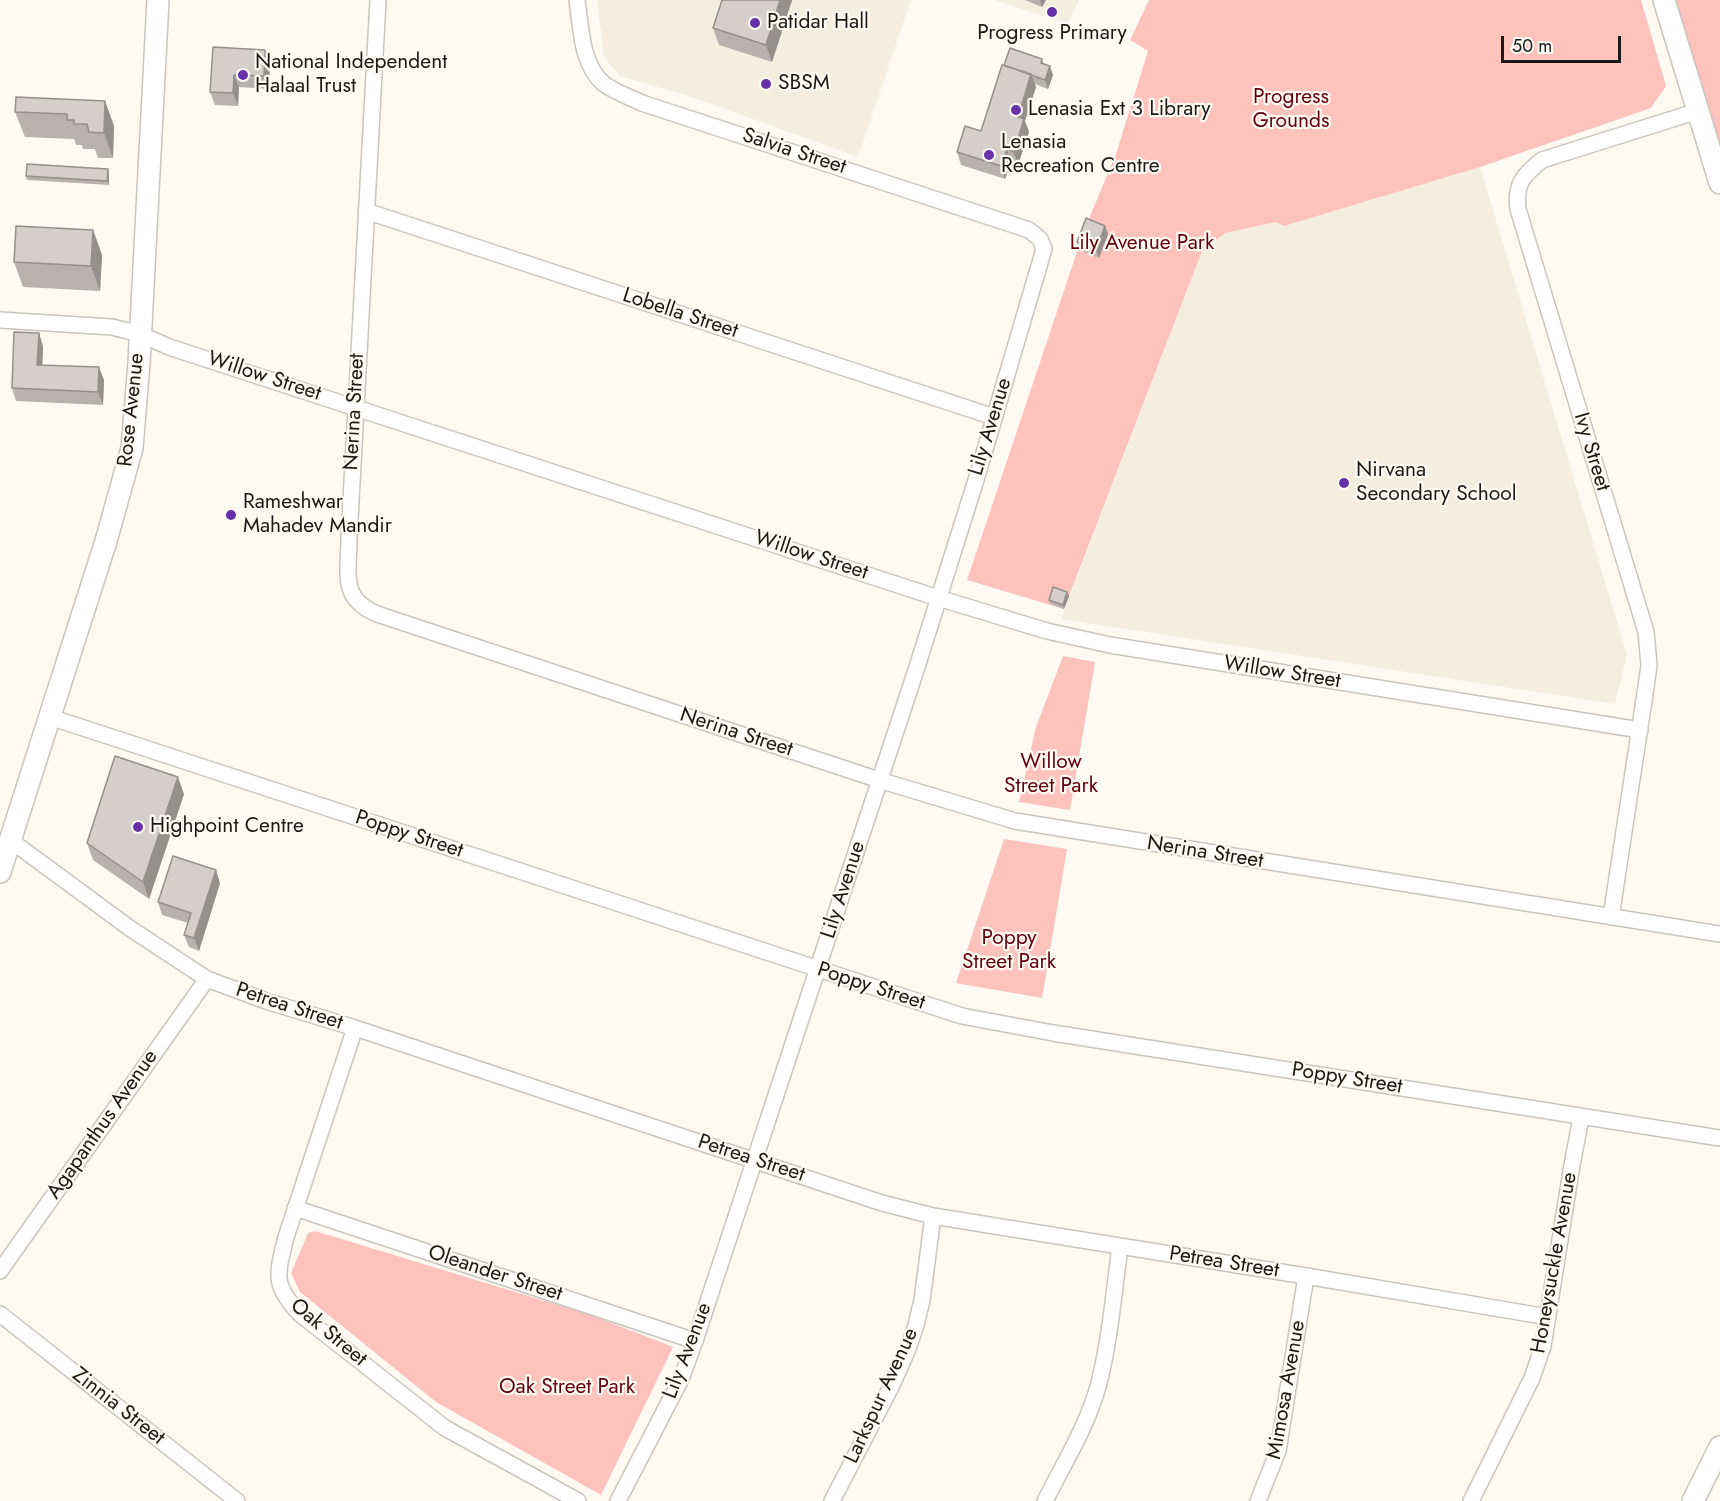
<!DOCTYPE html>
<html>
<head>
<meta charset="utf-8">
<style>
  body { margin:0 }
  #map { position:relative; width:1720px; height:1501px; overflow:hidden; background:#fefaf2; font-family:Jost,sans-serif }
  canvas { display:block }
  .scale { position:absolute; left:1501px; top:36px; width:120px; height:27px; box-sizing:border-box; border:3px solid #1a1916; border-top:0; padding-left:8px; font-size:18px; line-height:21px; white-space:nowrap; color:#1a1916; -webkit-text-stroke:4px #fefaf2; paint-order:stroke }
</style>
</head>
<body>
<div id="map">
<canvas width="1720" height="1501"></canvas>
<div class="scale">50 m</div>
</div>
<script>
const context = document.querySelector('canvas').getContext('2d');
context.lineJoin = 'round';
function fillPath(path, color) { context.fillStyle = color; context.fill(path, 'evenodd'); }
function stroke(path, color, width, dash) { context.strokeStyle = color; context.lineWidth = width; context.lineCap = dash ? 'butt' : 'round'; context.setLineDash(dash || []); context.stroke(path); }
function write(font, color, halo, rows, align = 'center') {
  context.font = font + ' Jost,sans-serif'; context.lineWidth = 4.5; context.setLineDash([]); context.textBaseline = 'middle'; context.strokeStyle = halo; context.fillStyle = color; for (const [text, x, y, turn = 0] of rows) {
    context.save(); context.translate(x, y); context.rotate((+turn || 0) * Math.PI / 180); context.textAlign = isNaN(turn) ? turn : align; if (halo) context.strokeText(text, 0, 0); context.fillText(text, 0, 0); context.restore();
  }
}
fillPath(new Path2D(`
  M597,0H911L858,157L692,97L620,76L604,57Z
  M994,0H1079L1068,24Z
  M1480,167L1627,655L1615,704L1061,619L1202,251L1225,233L1276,222L1284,226Z`), '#f5edde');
fillPath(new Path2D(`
  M1149,0H1641L1666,86L1651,108L1480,167L1284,226L1276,222L1225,233L1202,251L1064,609L967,580L1085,228L1116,154L1148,51L1130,40Z
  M1673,0H1720V154Z
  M1063,656L1095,662L1070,810L1019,802L1036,727Z
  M1004,839L1067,849L1042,998L956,983Z
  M315,1231L591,1315L673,1347L601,1495L436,1402L300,1292L291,1273L308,1233Z`), '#fdc2bc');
const street = new Path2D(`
  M378,0L349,538C349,574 339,600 380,615L879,780L1015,821L1720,934
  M577,0C581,27 581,65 604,84C615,92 629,97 642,103L1029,230L1040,239L1044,249L976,480L917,667L695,1341L681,1379L618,1501
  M366,211L994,417
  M0,320L112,327L140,334L169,347L938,598L1047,631L1110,645L1640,730
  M50,717L962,1016L1053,1033L1720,1138
  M10,840L131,929L207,979L266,1001L355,1028L882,1203L933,1216L1306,1276L1548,1317
  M1611,917L1646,687L1649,665L1646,632L1518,209C1515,184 1523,175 1542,160L1698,111
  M355,1028L286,1237C277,1275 272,1284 300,1314L445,1428L578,1501
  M295,1208L695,1341
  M0,1271L207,979
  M0,1314L237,1501
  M832,1501L892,1385L908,1349L916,1325L922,1300L933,1216
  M1045,1501C1064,1463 1088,1425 1099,1383C1110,1339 1114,1292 1120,1246
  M1258,1501L1278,1451L1306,1276
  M1471,1501L1532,1378L1543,1346L1572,1165L1581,1118`);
const secondary = new Path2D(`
  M1664,0L1720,183
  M0,872L106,541L132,448L139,363L158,0
  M1693,1501L1720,1447`);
stroke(street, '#c9c5be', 18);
stroke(secondary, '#c9c5be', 24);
stroke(street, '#fff', 15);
stroke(secondary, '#fff', 21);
fillPath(new Path2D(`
  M722,0H792L772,62L719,45L713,28Z
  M1025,0H1046L1042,7Z
  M213,47L270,63L269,89L239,87L238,106L215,105L210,92Z
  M1042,59L1044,65L1053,75L1048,89L1035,84L1036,87L1025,121L1029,132L1018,165L1011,162L1005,179L961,165L957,152L981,131L1004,65Z
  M105,101L114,126L113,158H98L95,149H83L82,145H76L74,139L25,137L15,112Z
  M109,174V185L27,180L26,176Z
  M1105,226L1108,234L1099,258L1080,250L1077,242Z
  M93,230L102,255L100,291L23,287L14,262Z
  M43,346L42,365L104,380L103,405L16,401L12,388Z
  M1069,596L1064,609L1050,604L1049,600Z
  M184,794L149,899L93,860L87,843Z
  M220,883L199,951L189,947L184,935L188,923L162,915L158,902Z`), '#b8b1ae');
fillPath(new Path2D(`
  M780,0H792L772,62L766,45Z
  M1040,0H1046L1042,7Z
  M265,50L270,63L269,89L264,76Z
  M1050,66L1053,75L1048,89L1045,80Z
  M1031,74L1036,87L1025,121L1029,132L1018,165L1014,152L1018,117Z
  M234,75L239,87L238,106L233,93Z
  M105,101L114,126L113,158L104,133Z
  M1007,149L1011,162L1005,179L1001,166Z
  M108,169L109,174V185L107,181Z
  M1105,226L1108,234L1099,258L1096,249Z
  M93,230L102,255L100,291L91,266Z
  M39,333L43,346L42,377L37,365Z
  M99,367L104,380L103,405L98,392Z
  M1067,592L1069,596L1064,609L1063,605Z
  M178,777L184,794L149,899L143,882Z
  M216,870L220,883L199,951L194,938Z`), '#96908d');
const building = new Path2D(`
  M722,0H780L766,45L713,28Z
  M213,47L265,50L264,76L234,75L233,93L210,92Z
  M1010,48L1042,59L1041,63L1050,66L1045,80L1004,65Z
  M1002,65L1031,74L1018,117L1024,119L1014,152L1007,149L1001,166L957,152L965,126L981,131Z
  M16,97L105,101L104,133L89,132L87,124H74V120H67V114L15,112Z
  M27,164L108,169L107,181L26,176Z
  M1086,218L1105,226L1096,249L1077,242Z
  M16,226L93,230L91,266L14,262Z
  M14,332L39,333L37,365L99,367L98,392L12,388Z
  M1053,587L1067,592L1063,605L1049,600Z
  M115,756L178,777L143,882L87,843Z
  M173,856L216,870L194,938L184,935L191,913L158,902Z`);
fillPath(building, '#d6ceca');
stroke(building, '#96908d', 1.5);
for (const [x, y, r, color] of [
  [1052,12,6,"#6731a8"],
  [755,23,6,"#6731a8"],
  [243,75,6,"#6731a8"],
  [766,84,6,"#6731a8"],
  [1016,110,6,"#6731a8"],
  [989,155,6,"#6731a8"],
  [1344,483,6,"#6731a8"],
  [231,515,6,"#6731a8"],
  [138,827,6,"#6731a8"]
]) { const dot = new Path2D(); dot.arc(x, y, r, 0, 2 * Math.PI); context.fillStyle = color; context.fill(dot); stroke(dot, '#fefaf2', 2); }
write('21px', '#1a1916', '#fefaf2', [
  ["Patidar Hall",767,23],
  ["Progress Primary",1052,34,"center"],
  ["National Independent",255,63],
  ["Halaal Trust",255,87],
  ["SBSM",778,84],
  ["Lenasia Ext 3 Library",1028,110],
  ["Lenasia",1001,143],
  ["Recreation Centre",1001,167],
  ["Nirvana",1356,471],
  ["Secondary School",1356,495],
  ["Rameshwar",243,503],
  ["Mahadev Mandir",243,527],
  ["Highpoint Centre",150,827]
], 'left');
write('21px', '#62010a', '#fefaf2', [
  ["Progress",1291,98],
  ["Grounds",1291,122],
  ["Lily Avenue Park",1142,244],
  ["Willow",1051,763],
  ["Street Park",1051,787],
  ["Poppy",1009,939],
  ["Street Park",1009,963],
  ["Oak Street Park",567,1388]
]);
write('21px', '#1a1916', '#fefaf2', [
  ["Salvia Street",794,152,18],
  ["Lobella Street",680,314,18],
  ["Willow Street",264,377,18],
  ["Rose Avenue",132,410,-84],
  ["Nerina Street",355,412,-87],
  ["Lily Avenue",991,427,-73],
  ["Ivy Street",1591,452,73],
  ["Willow Street",811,556,18],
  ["Willow Street",1282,673,9],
  ["Nerina Street",736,733,18],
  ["Poppy Street",409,835,18],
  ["Nerina Street",1205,853,9],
  ["Lily Avenue",844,890,-72],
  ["Poppy Street",871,987,18],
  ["Petrea Street",289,1007,18],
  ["Poppy Street",1347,1079,9],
  ["Agapanthus Avenue",103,1125,-55],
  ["Petrea Street",751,1159,18],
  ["Petrea Street",1224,1263,9],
  ["Honeysuckle Avenue",1555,1263,-80],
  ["Oleander Street",495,1274,18],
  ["Oak Street",328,1333,40],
  ["Lily Avenue",688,1351,-69],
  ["Mimosa Avenue",1287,1390,-80],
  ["Larkspur Avenue",882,1396,-65],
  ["Zinnia Street",118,1407,38]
]);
</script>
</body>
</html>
